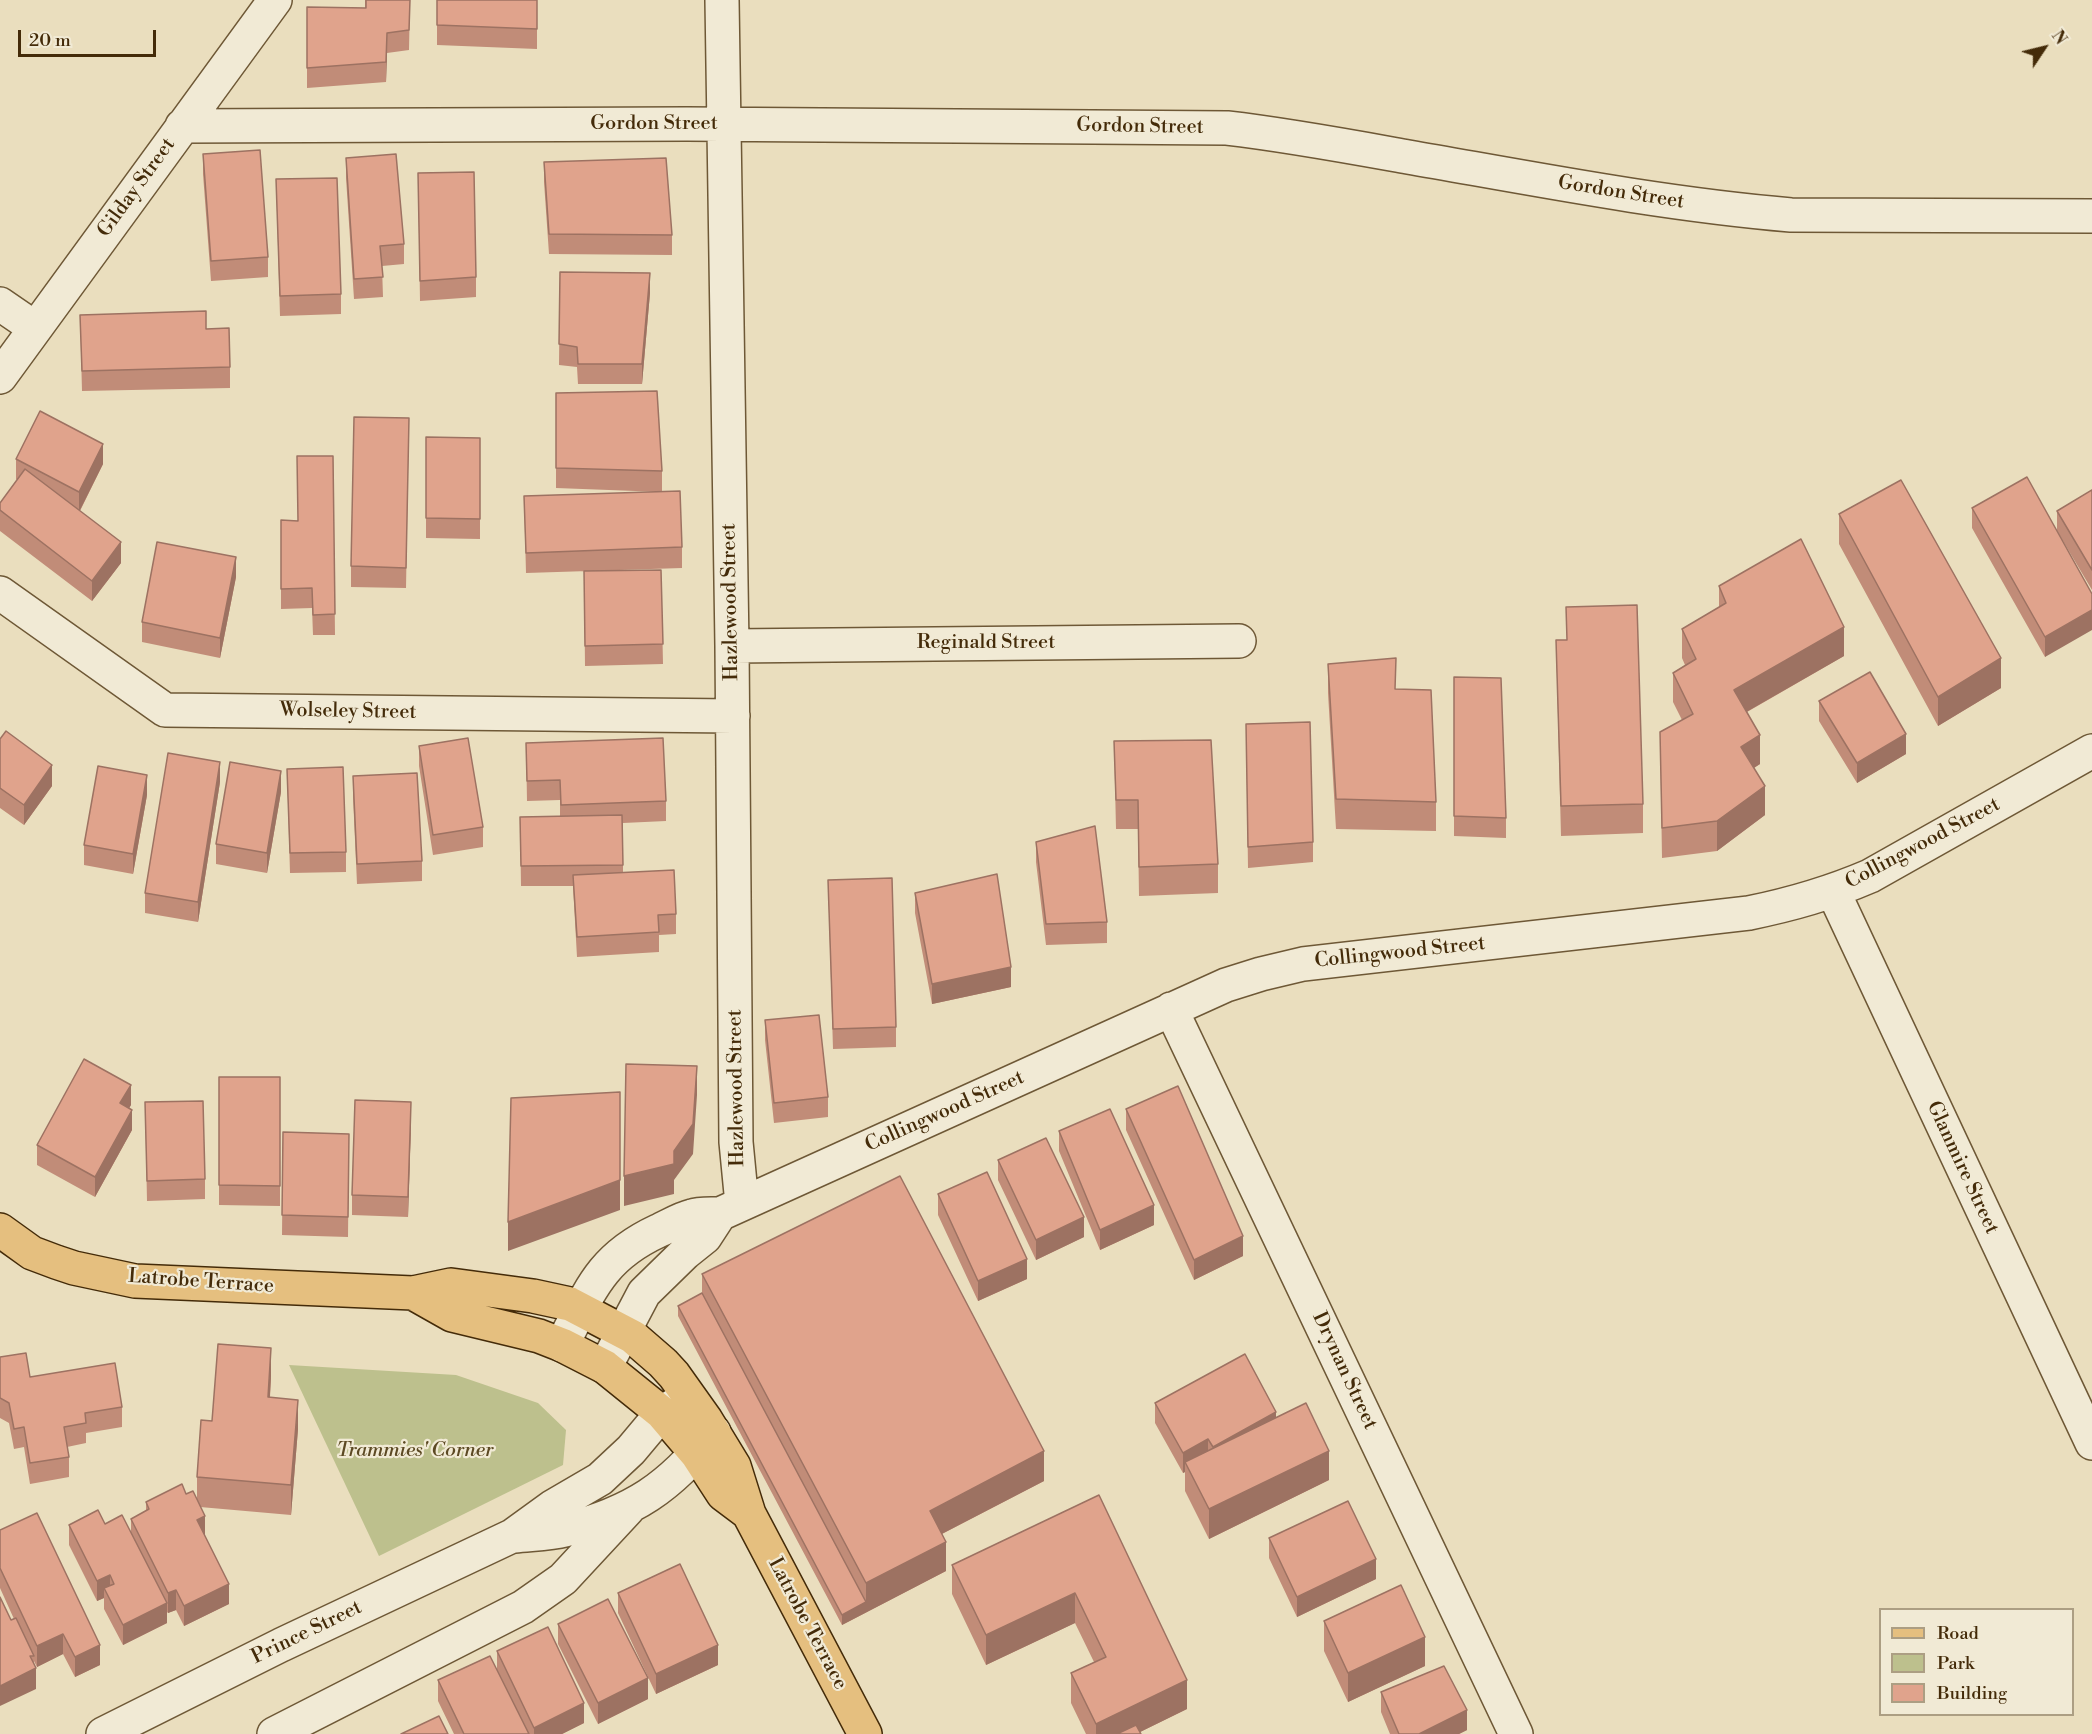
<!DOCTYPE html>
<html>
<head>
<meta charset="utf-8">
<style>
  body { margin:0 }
  #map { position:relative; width:2092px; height:1734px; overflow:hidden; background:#eadebe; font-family:"Libre Bodoni",serif }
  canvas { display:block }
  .legend { position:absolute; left:1879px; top:1608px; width:195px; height:108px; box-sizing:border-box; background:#f1ead5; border:2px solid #ac9e83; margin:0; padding:8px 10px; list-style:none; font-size:18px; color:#442b09 }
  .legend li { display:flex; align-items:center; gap:12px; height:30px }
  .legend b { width:30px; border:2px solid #ac9e83 }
  .north { position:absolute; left:2014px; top:18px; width:60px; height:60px; -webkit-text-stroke:4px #f1ead5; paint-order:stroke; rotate:55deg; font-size:16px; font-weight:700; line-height:24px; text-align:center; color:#442b09 }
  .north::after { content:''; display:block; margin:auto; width:21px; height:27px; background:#442b09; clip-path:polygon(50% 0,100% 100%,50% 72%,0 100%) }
  .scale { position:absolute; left:18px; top:30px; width:138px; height:27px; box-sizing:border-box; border:3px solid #442b09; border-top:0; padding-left:8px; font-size:18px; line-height:21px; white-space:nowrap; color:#442b09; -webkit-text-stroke:4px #f1ead5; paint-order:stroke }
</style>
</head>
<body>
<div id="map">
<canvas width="2092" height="1734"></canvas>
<ul class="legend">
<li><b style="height:8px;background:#e5bf7f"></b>Road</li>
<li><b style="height:16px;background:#bdc08d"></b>Park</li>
<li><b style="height:16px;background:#e0a38c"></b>Building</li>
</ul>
<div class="north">N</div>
<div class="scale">20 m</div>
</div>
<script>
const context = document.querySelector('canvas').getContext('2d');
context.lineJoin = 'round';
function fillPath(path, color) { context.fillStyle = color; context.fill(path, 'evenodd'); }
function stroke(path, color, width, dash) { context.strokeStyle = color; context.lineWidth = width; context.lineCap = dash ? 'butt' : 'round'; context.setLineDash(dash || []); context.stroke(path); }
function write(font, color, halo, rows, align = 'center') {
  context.font = font + ' "Libre Bodoni",serif'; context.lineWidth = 4.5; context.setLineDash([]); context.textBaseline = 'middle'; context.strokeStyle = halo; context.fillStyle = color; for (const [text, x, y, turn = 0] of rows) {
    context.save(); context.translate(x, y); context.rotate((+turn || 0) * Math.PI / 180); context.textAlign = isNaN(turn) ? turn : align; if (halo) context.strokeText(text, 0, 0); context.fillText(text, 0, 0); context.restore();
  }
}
fillPath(new Path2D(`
  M289,1365L456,1375L538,1403L566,1430L563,1465L379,1556Z`), '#bdc08d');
const minor = new Path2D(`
  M722,0L732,646L736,1142L742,1204
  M182,126L687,124L1227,128C1288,135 1347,146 1408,157C1535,179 1662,204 1791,215L2092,216
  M0,304L35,328
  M0,377L275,0
  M0,593L165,710L733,716
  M732,646L1239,641
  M1833,891L2092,1443
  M1171,1009L1516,1734
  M562,1345C590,1291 600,1258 658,1231C669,1226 680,1219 692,1216C700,1213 711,1214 720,1214L1226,985L1261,974L1303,964L1749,913C1793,904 1828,894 1870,876L2092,751
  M605,1367L644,1293L685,1253L705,1237L720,1214
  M514,1536C531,1534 549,1534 565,1530C633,1512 670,1488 714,1432
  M103,1734L281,1645L512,1536L552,1507L600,1479L631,1450L662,1413L687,1397
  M274,1734L523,1607L563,1579L628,1509`);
const major = new Path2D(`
  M0,1230L32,1253L56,1262L74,1268L135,1281L413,1293L451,1285L533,1296L570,1304L633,1337L663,1363L674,1375L706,1420L734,1466L749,1514L865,1734
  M413,1293L452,1315L539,1336L562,1345L605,1367L662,1413L697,1454L723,1494L747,1512`);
stroke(minor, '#6e5836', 36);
stroke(major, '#442b09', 36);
stroke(minor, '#f1ead5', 33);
stroke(major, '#e5bf7f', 33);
fillPath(new Path2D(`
  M365,0H410L409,50L387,53L386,82L307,88V7L365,8Z
  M437,0H537V49L437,45Z
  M203,154L268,257V277L211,281L203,174Z
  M346,158L404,244V264L382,266L383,297L354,299L346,178Z
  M544,162L672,235V255L549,254L544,182Z
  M418,173L476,277V297L420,301Z
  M276,179L341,294V314L280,316Z
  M560,272L650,293L642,384H578L577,367L559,365Z
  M80,315L206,329L230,367V388L82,391Z
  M556,393L662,471V492L556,488Z
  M409,418L406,588L351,587V566Z
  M426,437L480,438V539L426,538Z
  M333,456L335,635H313L312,608L281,609V520L298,521Z
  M16,459L103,464L80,511L121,563L92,601L0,531V503L17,480L16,479Z
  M2092,490V590L2057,531V511Z
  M524,496L682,547V568L526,573Z
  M1972,508L2092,594L2045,657L1972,528Z
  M1839,514L2001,688L1938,726L1839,544Z
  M661,570L663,664L585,666L584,571Z
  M236,577L220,658L142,642V622Z
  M1719,586L1844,656L1747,712L1760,764L1754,768L1765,815L1717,851L1662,858L1660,732L1682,720L1673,702V673L1685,665L1682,658V629L1719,607Z
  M1566,607L1643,804V833L1561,836L1556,640H1567Z
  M1328,664L1396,689L1436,802V831L1336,829L1328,693Z
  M1454,677L1506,818V838L1454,836Z
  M1819,701L1906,754L1857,783L1819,721Z
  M1246,724L1313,842V862L1248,868Z
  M0,739L52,786L24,825L0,808Z
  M1114,741L1218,864V893L1139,896L1138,829H1116Z
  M526,743L666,801V821L623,823V872L676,914V934L659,935V952L577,957L573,886H521L520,817L560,816V800L527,801Z
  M419,746L483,827V847L433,855L419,766Z
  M287,769L346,852V872L290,873Z
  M353,776L422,861V881L357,884L353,796Z
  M220,782L198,922L145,913V893Z
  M281,792L267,873L216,864V844Z
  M147,795L133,874L84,865V845Z
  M1036,842L1107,922V943L1046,945L1036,862Z
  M828,880L896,1027V1047L833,1049Z
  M915,893L1011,987L932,1004L915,913Z
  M765,1020L828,1097V1117L774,1123L765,1040Z
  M219,1077H280V1206L219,1205Z
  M145,1102L205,1179V1199L147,1201Z
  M131,1105L129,1108L132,1130L95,1197L37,1165V1145Z
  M1126,1109L1243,1256L1194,1280L1126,1130Z
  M411,1122L408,1217L352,1215V1195Z
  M1059,1131L1154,1225L1100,1250L1059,1151Z
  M283,1132L349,1134L348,1237L282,1235Z
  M998,1160L1084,1237L1036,1260L998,1180Z
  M938,1194L1027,1279L978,1301L938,1215Z
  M702,1274L1044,1481L942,1534L946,1571L842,1625L678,1316V1306L702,1293Z
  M0,1357L30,1377L122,1407V1427L86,1433V1443L67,1447L69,1457V1477L30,1484L24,1447L14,1449L9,1423L0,1418Z
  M271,1377L270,1397L298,1429L291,1515L200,1507L205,1536L229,1604L184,1626L176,1610L168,1613L167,1612V1623L123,1645L104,1609V1598L97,1601L69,1545V1525L105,1524L131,1533V1519L146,1511V1502L186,1494L197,1500V1477Z
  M1155,1403L1276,1417L1329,1480L1209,1539L1185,1491V1472L1183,1473L1155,1423Z
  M1099,1495L1187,1709L1140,1732L1141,1734H1086L1071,1703V1673L1094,1662L1075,1623L986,1665L952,1594V1565Z
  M0,1530L100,1665L75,1677L63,1654L37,1667L34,1661L36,1689L11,1620L14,1619L0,1588Z
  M1269,1538L1376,1579L1297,1617L1269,1558Z
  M618,1593L718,1665L656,1694L618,1613Z
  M1324,1621L1425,1666L1348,1702L1324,1651Z
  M558,1624L648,1699L598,1724L558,1644Z
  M497,1651L584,1723L562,1734H454L438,1701V1680L497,1670Z
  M1381,1692L1467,1730L1459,1734H1390L1381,1712Z`), '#c18c78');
fillPath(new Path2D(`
  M387,33V53L386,82V62Z
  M650,273V293L642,384V364Z
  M103,444V464L79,512V492Z
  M121,542V563L92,601V581Z
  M236,557V577L220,658V638Z
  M2092,610V630L2045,657V637Z
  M1844,627V656L1734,719V690Z
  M2001,658V688L1938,726V697Z
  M1906,734V754L1857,783V763Z
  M1760,735V764L1741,776V747Z
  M220,762V782L198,922V902Z
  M52,765V786L24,825V805Z
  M281,771V792L267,873V853Z
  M147,775V795L133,874V854Z
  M1765,786V815L1717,851V821Z
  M1011,967V987L932,1004V984Z
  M697,1066V1095L693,1154L674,1180V1151Z
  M131,1085V1105L120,1124V1103Z
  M411,1102V1122L408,1217V1197Z
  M132,1110V1130L95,1197V1177Z
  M674,1164V1194L624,1206V1176Z
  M620,1180V1210L508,1251V1222Z
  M1154,1205V1225L1100,1250V1230Z
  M1084,1217V1237L1036,1260V1240Z
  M1243,1236V1256L1194,1280V1260Z
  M1027,1259V1279L978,1301V1281Z
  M271,1348V1377L268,1427V1397Z
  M298,1400V1429L291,1515V1485Z
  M1276,1412V1432L1213,1467V1447Z
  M1208,1439V1459L1185,1462V1472L1183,1473V1453Z
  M1044,1451V1481L930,1540V1511Z
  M1329,1451V1480L1209,1539V1509Z
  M205,1516V1537L197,1520Z
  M946,1542V1571L842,1625V1615L866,1602V1583Z
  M1376,1559V1579L1297,1617V1597Z
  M110,1575V1595L104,1588V1598L97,1601V1581Z
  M229,1584V1604L184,1626V1606Z
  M176,1590V1610L168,1613V1593Z
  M1075,1593V1623L986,1665V1635Z
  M167,1603V1623L123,1645V1625Z
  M63,1634V1654L37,1667V1646Z
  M1425,1637V1666L1348,1702V1673Z
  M100,1645V1665L75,1677V1657Z
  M718,1645V1665L656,1694V1674Z
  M36,1668V1689L0,1706V1686Z
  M648,1678V1699L598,1724V1703Z
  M1187,1680V1709L1136,1734H1096V1724Z
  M584,1703V1723L562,1734H534V1728Z
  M1467,1710V1730L1459,1734H1419Z`), '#9d7262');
const building = new Path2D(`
  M366,0H410L409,30L387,33L386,62L307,68V7L366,8Z
  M437,0H537V29L437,25Z
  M260,150L268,257L211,261L203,154Z
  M396,154L404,244L380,246L383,277L354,279L346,158Z
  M666,158L672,235L549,234L544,162Z
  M474,172L476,277L420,281L418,173Z
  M337,178L341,294L280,296L276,179Z
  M560,272L650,273L642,364H578L577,347L559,344Z
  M206,311V329L229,328L230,367L82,371L80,315Z
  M657,391L662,471L556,468V393Z
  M40,411L103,444L79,492L16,459Z
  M354,417L409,418L406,568L351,566Z
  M426,437L480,438V519L426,518Z
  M297,456H333L335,614L313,615L312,588L281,589V520L298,521Z
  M25,469L121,542L92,581L0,510V503Z
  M2027,477L2092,594V610L2045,637L1972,508Z
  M1901,480L2001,658L1938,697L1839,514Z
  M2092,490V570L2057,511Z
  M680,491L682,547L526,553L524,496Z
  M1801,539L1844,627L1734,690L1760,735L1741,747L1765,786L1717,821L1662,828L1660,732L1693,714L1673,673L1696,659L1682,629L1726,603L1719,586Z
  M157,542L236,557L220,638L142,622Z
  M661,570L663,644L585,646L584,571Z
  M1637,605L1643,804L1561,806L1556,640H1567L1566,607Z
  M1396,658L1395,689L1431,690L1436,802L1336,799L1328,664Z
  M1870,672L1906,734L1857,763L1819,701Z
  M1454,677L1501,678L1506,818L1454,816Z
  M1310,722L1313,842L1248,847L1246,724Z
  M6,731L52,765L24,805L0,788V739Z
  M468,738L483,827L433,835L419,746Z
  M663,738L666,801L561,805L560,780L527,781L526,743Z
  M1211,740L1218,864L1139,867L1138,800H1116L1114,741Z
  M168,753L220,762L198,902L145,893Z
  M230,762L281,771L267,853L216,844Z
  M98,766L147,775L133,854L84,845Z
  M343,767L346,852L290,853L287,769Z
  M417,773L422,861L357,864L353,776Z
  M622,815L623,865L521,866L520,817Z
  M1095,826L1107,922L1046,924L1036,842Z
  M674,870L676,914L658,915L659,932L577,937L573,875Z
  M997,874L1011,967L932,984L915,893Z
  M892,878L896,1027L833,1029L828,880Z
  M819,1015L828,1097L774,1103L765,1020Z
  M84,1059L131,1085L120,1103L132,1110L95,1177L37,1145Z
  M626,1064L697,1066L693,1124L674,1151V1164L624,1176Z
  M219,1077H280V1186L219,1185Z
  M1178,1086L1243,1236L1194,1260L1126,1109Z
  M620,1092V1180L508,1222L511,1098Z
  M355,1100L411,1102L408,1197L352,1195Z
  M203,1101L205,1179L147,1181L145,1102Z
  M1110,1109L1154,1205L1100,1230L1059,1131Z
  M283,1132L349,1134L348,1217L282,1215Z
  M1046,1138L1084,1217L1036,1240L998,1160Z
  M987,1172L1027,1259L978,1281L938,1194Z
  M900,1176L1044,1451L930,1511L946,1542L866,1583L702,1274Z
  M702,1293L866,1602L842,1615L678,1306Z
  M218,1344L271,1348L268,1397L298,1400L291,1485L197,1477L201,1420L212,1421Z
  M26,1353L30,1377L115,1363L122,1407L85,1413L86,1423L64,1427L69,1457L30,1463L24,1427L14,1429L9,1403L0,1398V1357Z
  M1245,1354L1276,1412L1213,1447L1208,1439L1183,1453L1155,1403Z
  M1306,1403L1329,1451L1209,1509L1185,1462Z
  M182,1484L186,1494L193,1491L205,1516L197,1520L229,1584L184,1606L176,1590L168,1593L131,1519L149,1509L146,1502Z
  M1099,1495L1187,1680L1096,1724L1071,1673L1106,1657L1075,1593L986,1635L952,1565Z
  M1348,1501L1376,1559L1297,1597L1269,1538Z
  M98,1510L105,1524L122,1515L167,1603L123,1625L104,1588L114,1584L110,1575L97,1581L69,1525Z
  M37,1513L100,1645L75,1657L63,1634L37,1646L0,1568V1530Z
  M680,1564L718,1645L656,1674L618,1593Z
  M1401,1585L1425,1637L1348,1673L1324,1621Z
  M0,1597L11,1620L16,1618L34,1656H30L36,1668L0,1686Z
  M608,1599L648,1678L598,1703L558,1624Z
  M548,1627L584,1703L534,1728L497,1651Z
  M490,1656L529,1734H464L438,1680Z
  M1444,1666L1467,1710L1419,1734H1399L1381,1692Z
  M439,1716L448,1734H401Z
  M1136,1725L1141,1734H1117Z`);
fillPath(building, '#e0a38c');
stroke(building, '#9d7262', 1.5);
write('20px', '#442b09', '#f1ead5', [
  ["Gordon Street",654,124],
  ["Gordon Street",1140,127,1],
  ["Gilday Street",137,188,-54],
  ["Gordon Street",1621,193,9],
  ["Hazlewood Street",731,602,-91],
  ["Reginald Street",986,643],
  ["Wolseley Street",348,712,1],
  ["Collingwood Street",1923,844,-28],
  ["Collingwood Street",1400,953,-6],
  ["Hazlewood Street",737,1088,-91],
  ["Collingwood Street",945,1112,-24],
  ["Glanmire Street",1962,1168,65],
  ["Latrobe Terrace",201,1282,4],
  ["Drynan Street",1344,1371,65],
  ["Latrobe Terrace",807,1624,62],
  ["Prince Street",307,1633,-26]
]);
write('italic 20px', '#5c4923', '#f1ead5', [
  ["Trammies' Corner",415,1451]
]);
</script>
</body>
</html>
